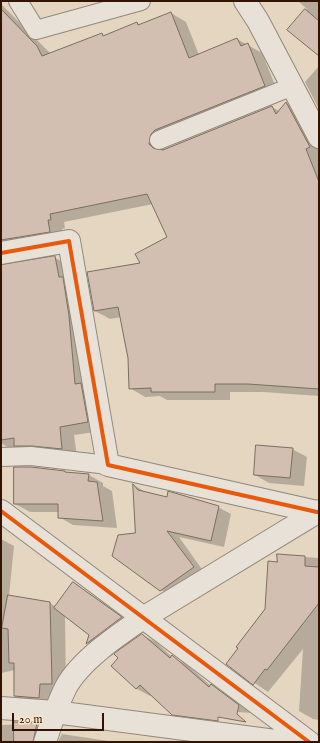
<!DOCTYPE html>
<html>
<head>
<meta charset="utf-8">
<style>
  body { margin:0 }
  #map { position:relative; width:320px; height:743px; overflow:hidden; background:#e4d6c1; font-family:"IM FELL English",serif }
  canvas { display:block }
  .frame { position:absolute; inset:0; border:2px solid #331400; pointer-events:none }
  .scale { position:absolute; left:12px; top:713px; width:92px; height:18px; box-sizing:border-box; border:2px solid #331400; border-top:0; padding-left:5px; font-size:12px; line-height:14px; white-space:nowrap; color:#331400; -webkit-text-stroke:3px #f7e6cd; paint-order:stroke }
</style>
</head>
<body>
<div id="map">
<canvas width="320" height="743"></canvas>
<div class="frame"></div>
<div class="scale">20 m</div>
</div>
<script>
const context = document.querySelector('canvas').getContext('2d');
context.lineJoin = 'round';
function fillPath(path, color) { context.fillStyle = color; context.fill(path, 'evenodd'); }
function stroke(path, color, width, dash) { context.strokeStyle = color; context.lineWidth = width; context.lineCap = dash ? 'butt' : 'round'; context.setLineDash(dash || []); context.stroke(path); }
fillPath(new Path2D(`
  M298,1H319V55L289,30L307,9Z
  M1,4L52,55L96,43L171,13L186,22L199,55L237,39L262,53L279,95L165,142L164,150L272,107L279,111L286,103L301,111L310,128L319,153V396L263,392H230V400H167L160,396L145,397L130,388L129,358L121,317L110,319L95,311L88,273L141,263L168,237L153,204L64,222L65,228L62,229L64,240L4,258L3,265L54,257L69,266L102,431L74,435L77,457L30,454L18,447L10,449L1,443Z
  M319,66V109L305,82Z
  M292,449L307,457L304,486L269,483L255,475Z
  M64,471L68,474L89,475L103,483V486L112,491L117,528L73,525L59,517V512H30L15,504Z
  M134,485L147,493L218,507L231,514L224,547L179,537L206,575L174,598L161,590L136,534Z
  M1,539L14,546L9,596L50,603L56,607L74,583L122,616L93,637L95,638L124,617L135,626L101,651L87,643L90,634L65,615L66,692L53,706L30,704L15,696V670L1,673Z
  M278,555L319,558V720L313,719L299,711L303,649L268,692L227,664L266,609Z
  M142,635L156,642L172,657L186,664L211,686L224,693L251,713L211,710L209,725L187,722L173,714L152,695L150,696L137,689L112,665Z
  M37,724L51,732L49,742H1V725Z
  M62,734L115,742H58Z`), '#0003');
const building = new Path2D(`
  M1,9L37,46L42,56L102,33L103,36L137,22L138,25L171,12L189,58L237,38L241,46L248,43L265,86L155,130L151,134L149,144L153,148L163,150L272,106L276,114L286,102L310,147L306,149L319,182V389L248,384H215V392H151V388L129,389L128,358L118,307L94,311L87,272L140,263L135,254L167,237L147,194L50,214L51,220H48L50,232L1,240Z
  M305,9L319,21V56L287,30Z
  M55,256L59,277H63L69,316L75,384L81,383L88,422L60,427L62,449L32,446H14V438L1,440V265Z
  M256,445L293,448L290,478L254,475Z
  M14,467H31L65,471V472L89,474L88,481L97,482L103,521L58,518V504H14Z
  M133,484L138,490L167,497L168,491L219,506L211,541L167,531L194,567L160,591L112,556L118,535L135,533Z
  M277,554L305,556V566L319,567V603L267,670L265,669L253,685L226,664L238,648L236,647L265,609L268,561L277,562Z
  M73,582L122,617L86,644L89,635L54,608Z
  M8,595L50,602L52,684H40L39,698L14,696V663H9L8,629L2,628Z
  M142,634L170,658L172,655L209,687L211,684L239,705L237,714L246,722L218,717V721L172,715L140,685L136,689L111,666L118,658L114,654Z
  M14,722L37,723L33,742H14Z`);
fillPath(building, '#d2bfb2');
stroke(building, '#796e60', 1);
const service = new Path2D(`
  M18,1L36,30L141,1
  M159,140L293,86
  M1,457L31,456L108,465`);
const minor = new Path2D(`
  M245,1L258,21L319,137
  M1,253L69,241L108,465L317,512
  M1,511L309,742
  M1,708L55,712L283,742
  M45,742C51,723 57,705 66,687C81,660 118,635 143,618L319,511`);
stroke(service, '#938779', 20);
stroke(minor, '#938779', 24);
stroke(service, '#e8e1d7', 18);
stroke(minor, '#e8e1d7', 22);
stroke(new Path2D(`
  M1,253L69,241L108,465L317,512
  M1,511L309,742`), '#e8590c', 4);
</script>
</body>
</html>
